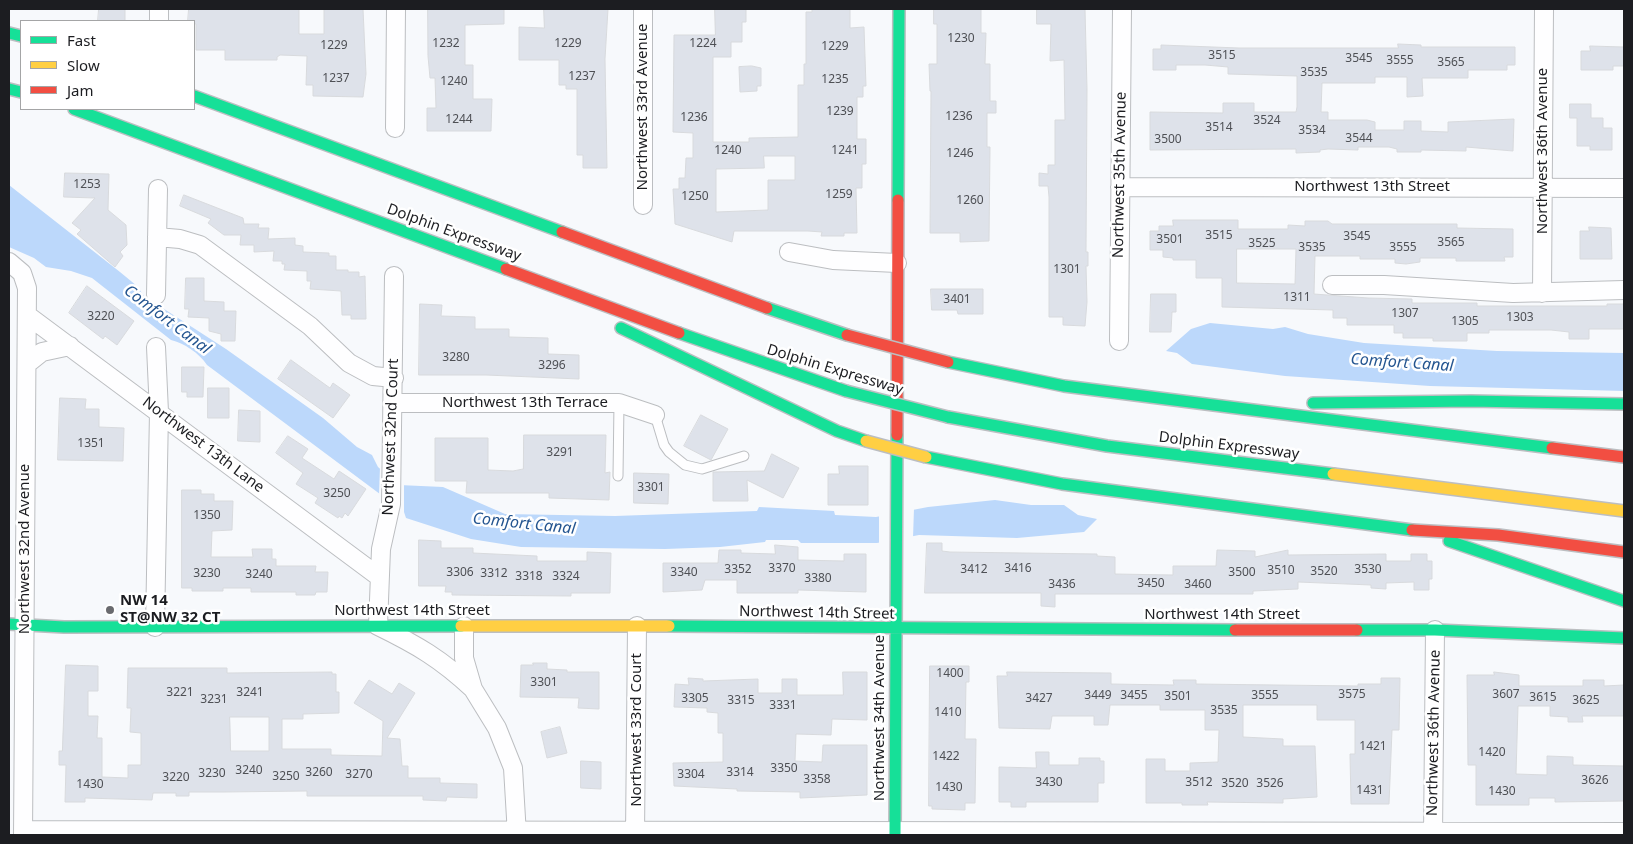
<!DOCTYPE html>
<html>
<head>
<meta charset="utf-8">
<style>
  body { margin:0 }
  #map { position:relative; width:1633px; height:844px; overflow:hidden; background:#f7f9fc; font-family:"Noto Sans",sans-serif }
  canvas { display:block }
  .frame { position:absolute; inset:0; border:10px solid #1c1d21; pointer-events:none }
  .legend { position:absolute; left:20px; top:20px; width:175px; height:90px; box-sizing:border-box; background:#fff; border:1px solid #a4a5a6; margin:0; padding:6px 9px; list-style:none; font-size:15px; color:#1c1d21 }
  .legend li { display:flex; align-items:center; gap:10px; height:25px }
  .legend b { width:25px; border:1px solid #a4a5a6 }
</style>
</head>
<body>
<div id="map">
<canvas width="1633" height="844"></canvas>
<div class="frame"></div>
<ul class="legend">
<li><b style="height:6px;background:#16e098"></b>Fast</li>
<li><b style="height:6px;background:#ffcf43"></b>Slow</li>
<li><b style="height:6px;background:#f24e42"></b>Jam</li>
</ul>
</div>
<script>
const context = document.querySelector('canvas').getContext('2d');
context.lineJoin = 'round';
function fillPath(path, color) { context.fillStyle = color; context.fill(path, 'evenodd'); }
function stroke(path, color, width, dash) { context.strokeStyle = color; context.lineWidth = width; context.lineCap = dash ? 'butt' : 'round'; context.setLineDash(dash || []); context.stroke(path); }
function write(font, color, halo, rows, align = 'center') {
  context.font = font + ' "Noto Sans",sans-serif'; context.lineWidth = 5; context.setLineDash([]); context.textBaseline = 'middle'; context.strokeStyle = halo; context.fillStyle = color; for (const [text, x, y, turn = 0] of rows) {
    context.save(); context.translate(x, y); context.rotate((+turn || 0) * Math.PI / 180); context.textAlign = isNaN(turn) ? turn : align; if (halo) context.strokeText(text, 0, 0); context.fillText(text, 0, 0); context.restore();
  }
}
fillPath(new Path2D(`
  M9,185L120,272L137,286L144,296L226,349L323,418L357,447L372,455L378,467L399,485L443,487L505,514L615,516L757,511L759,507L834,511L835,515L876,517L928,507L995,500L1031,505H1064L1078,515L1097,519L1084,532L1017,538L919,535L877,543H801L798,540H766L765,542L720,547L665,549L521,547L471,539L406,518L404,512L207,365C199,353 184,343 171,340L92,278L71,271L46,267L34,258L9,247Z
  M1210,323L1273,329L1285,327L1308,334L1364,343L1497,351L1624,353V391L1430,386L1285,376L1192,364L1177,353L1166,351L1191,329Z`), '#bcd8fb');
fillPath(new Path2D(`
  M380,467L404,484V513L379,495Z
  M914,508L913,538L879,544V514Z`), '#f7f9fc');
const building = new Path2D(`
  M99,9H125V21H98Z
  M189,9H299V34H324V9H363L366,74L363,97L313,96V85H306L307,56L280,55L277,57V60H225V50H196V24L188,21Z
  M428,9H504V24L465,25V65H473V99H492L491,131H427V108H436L435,78H430L428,56Z
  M544,9H608L605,59L607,168H583V155H577V89H566V85H559V60H519V27L544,28Z
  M715,9H746V22H742V42H731V57H713V142H749V138L798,137V85H804V64H806V12H812V9H850V28L864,27L866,86H863V97H857V139H866V164H862V188H856L857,233H844V236H821L822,232L808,231H734L732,242L675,224L673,189H679V178H685L686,158H693V133L673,132L674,35H715ZM764,156H795V180H768V210L716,212V169L764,168Z
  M934,9H981V33H986L985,64H990V101H996V113H987V147H990L989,241L960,242V233H930L931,91H930L929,64H937V24H934Z
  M1037,9H1085L1087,89L1086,252H1088V266H1086L1087,302L1085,326L1063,325V317H1049V197L1048,186H1039V173L1048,174V165H1055V120H1065L1064,60L1050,61L1051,24H1037Z
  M1398,44L1421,45V47H1515V65H1507V70H1468V78H1422L1423,96L1407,97V77H1375V83H1322L1321,112H1328V120H1367L1375,122V130H1404V121H1421V131L1448,132V122L1514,119L1513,151L1466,147V151L1421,150V152H1397V149L1389,147H1358V150L1328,149L1320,150V152L1296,153V149L1150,150V112L1223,113V103H1254V112H1296L1297,107V76L1228,74V67L1205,65H1176V70H1153V49H1161V45L1239,48H1398Z
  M1590,46L1624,47V66H1613V70H1581V51H1590Z
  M752,66L761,68V86H757V91L740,92L739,67Z
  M1570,104H1591V118H1603V128H1612V150H1590V146H1577V118H1570Z
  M65,173L109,174L108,210L126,225L127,245L120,252L123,256L115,267L77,234L81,230L72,223L95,198L64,197Z
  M184,195L243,218L244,224H259L258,228H269L268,239L295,238V245L303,246V252L329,253V256H336V270H348V272H359V277L365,276L366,319H351V315H342L341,291L310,289L311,281H307V271L284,270L285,264H282V261H273L274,251L254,252V245H240L241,235H224L208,223L211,219L180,206Z
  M1173,220H1238V229H1288V225L1305,226V221H1328L1332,224H1457V228L1513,229V257H1504L1505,261H1456V258H1420V262L1406,264L1395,263V259H1360V256H1315L1314,294L1368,298L1412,299V303H1477V306H1607V304H1624V329H1589V339H1569V332L1551,330H1489V333H1467V341H1433V338H1403V333H1394V325H1347V318H1333V310L1222,307V278H1196V260H1173V258L1163,257V250H1150V231H1159V226H1173ZM1237,249H1296L1295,284L1237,283Z
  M1589,227L1611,228L1612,259H1580V231H1589Z
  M186,278H204V301L224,302V311H236L235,341H221V334L209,331V318L188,317L189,309H185Z
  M87,286L134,321L117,345L105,336L103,339L69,313Z
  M931,289H983V314H958L957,310H932Z
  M1151,294H1176V312H1172L1171,332H1150Z
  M420,304L442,305L441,316L475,317V329H509V337L548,338V354L579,355V379L486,375H419Z
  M291,360L330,388L333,383L350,395L333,418L278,379Z
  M182,367H204L203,397H187V392H182Z
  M208,388H229V418H208Z
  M60,398L86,399L85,409H99V427L124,428L123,461L58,460Z
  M239,410L260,411V442L238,441Z
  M701,415L728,429L711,460L684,446Z
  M524,435H606L605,473L610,472L609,500L549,498V493H466L467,481H435V438H488V470L513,471L523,469Z
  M288,436L308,449L302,458L334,479L339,471L366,489L348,516L345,513L342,518L339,516L338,518L315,503L318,498L296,484L303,473L276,453Z
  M772,454L799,468L783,498L747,480L748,501H713V472L764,471Z
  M839,466H868V505H828V474H839Z
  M634,473L669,474L668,504L634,503Z
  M182,490H201V494H214V501H233L232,530L212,531L211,557H253L252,549H272V559H276V566H316L315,572H328L327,592H316L315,595H296V592H251V588H223V591H192V588H182Z
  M419,540L441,541V548H473V553L537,556V561H587V552L611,553L610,593H571V596L452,595V592H445L446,586H419Z
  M927,543H942V551L950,552L1097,554V556L1115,557V574L1173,575V566H1216L1217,550L1255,551V557L1288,550V555L1386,554V561H1411V554H1427V561H1432V579H1429V590H1414V582L1386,583V589L1371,588V585L1298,582V589L1253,591V594H1055V607L1041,606V593H925Z
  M775,545L798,547V560L844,561V554H866V592L798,590V593H737V580H705L702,590L663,592V563H718L719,550H741V553L775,554Z
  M533,663H547V669L567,670V672H599V709L578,708L579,698L520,697L521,665H533Z
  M66,665L98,666V691H88V716H98L97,738H102V777L128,778V765H141V733L130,732L131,708H127L128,668H227V673L332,672V674H336V692H339V713L303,714V719H282V749H331V755L382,756L383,721L354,703L369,680L392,694L399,683L415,693L387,738L400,739L402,766H408V778H440V783L477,784V798L447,797L446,801L423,800V796H307V791L224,792H189V796H176V793H153L152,800L85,798V802H65L66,765H59V751H62ZM230,717H269V751H231Z
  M930,666H969V682H966L965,739H976L975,803H965V810L932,809V806H929Z
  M843,672H867V720L832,719L831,735L796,734L795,761L822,762L823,745H867V795L800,798V792L737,791V789L674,786L673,763L723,762V733H718V713L707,712V708L674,707L675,684L689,685L688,678L703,679V681L758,679V693H782V679H797V695H843Z
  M1007,672L1111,673V684L1174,685L1173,680H1196V684L1358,686V684H1381V678H1400L1399,730H1392L1389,804H1351L1350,754H1355V720H1317V705H1243V737L1283,739V746H1315L1317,797L1283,799V803L1207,802L1208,805H1182V803H1146V759H1165V771H1190V763L1218,762L1219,730H1205V710H1160V705H1110L1108,725H1094V716H1052L1050,729L999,728L997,676H1007Z
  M1494,672L1519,675V686H1583V680H1604V686L1624,685V716H1582L1583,722H1568V717L1550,716V706H1518L1516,774L1547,775V756L1573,757V765L1624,766V801L1555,802V798H1529V805H1476V765H1468L1467,675H1494Z
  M560,727L567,753L547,758L541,732Z
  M1036,752H1049V765H1079V758H1100V761H1104V783H1098V802H1026V807H1011V802H999V767L1036,768Z
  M581,761L601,762V789L581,788Z`);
fillPath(building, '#dee2ea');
stroke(building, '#d8dadd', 1);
const lane = new Path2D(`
  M655,415L664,445L669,452L685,465L702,469L744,456
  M618,476L619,403`);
const street = new Path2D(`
  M159,21V9
  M395,128L396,9
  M1120,187L1624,188
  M643,205V9
  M157,237L180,239L200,245L310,326L349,363L373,376L394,378
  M789,252L833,260L897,263
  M9,262L22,273L27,288L23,835
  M394,276L391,504L381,549L378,626C417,645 441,659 473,689
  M1332,285H1384L1513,293L1624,290
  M1542,293L1544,9
  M156,295L158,189
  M27,315L378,576
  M1119,341L1122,9
  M27,364L42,352L70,346
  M394,403H619L655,415
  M464,626V658L473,689L497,728L513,768L517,835
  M155,627L159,412L156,347
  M24,830L1624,832
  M635,835L637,626
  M1433,835L1435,630`);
const fast = new Path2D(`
  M9,33L21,36
  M9,89L21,92
  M194,96L562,232
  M74,109L506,269
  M898,200L899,9
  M767,308L847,335
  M621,328L837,431L866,441
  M679,333L846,391
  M948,362L1064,386L1552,448
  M1313,403L1471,401L1624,404
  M948,417L1107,446L1333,474
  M926,457L1062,484L1412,530
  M1449,541L1624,601
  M9,624L64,627L461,626
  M669,626L1235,630
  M1357,630H1435L1624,638
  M895,835L897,435`);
const slow = new Path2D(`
  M1333,474L1624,511
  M461,626H669`);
const jam = new Path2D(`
  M562,232L767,308
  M506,269L679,333
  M897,435L898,200
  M1552,448L1624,457
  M1412,530L1498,535L1624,552
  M1235,630H1357`);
stroke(lane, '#bcbec1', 11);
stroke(street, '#bcbec1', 20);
stroke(fast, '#bcbec1', 14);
stroke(slow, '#bcbec1', 14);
stroke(jam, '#bcbec1', 14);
stroke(lane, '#fefeff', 9);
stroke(street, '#fefeff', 18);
stroke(fast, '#16e098', 11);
stroke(slow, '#ffcf43', 11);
stroke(jam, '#f24e42', 11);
const fastBridge = new Path2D(`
  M846,391L948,417`);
const slowBridge = new Path2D(`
  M866,441L926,457`);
const jamBridge = new Path2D(`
  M847,335L948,362`);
stroke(fastBridge, '#bcbec1', 14, []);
stroke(slowBridge, '#bcbec1', 14, []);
stroke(jamBridge, '#bcbec1', 14, []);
stroke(fastBridge, '#16e098', 11);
stroke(slowBridge, '#ffcf43', 11);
stroke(jamBridge, '#f24e42', 11);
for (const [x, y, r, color] of [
  [110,610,5,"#696a6e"]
]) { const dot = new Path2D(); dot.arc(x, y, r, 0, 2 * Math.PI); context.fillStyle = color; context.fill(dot); stroke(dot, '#fff', 2); }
write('12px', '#4e5055', null, [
  ["1230",961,39],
  ["1232",446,44],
  ["1229",568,44],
  ["1224",703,44],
  ["1229",334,46],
  ["1229",835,47],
  ["3515",1222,56],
  ["3545",1359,59],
  ["3555",1400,61],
  ["3565",1451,63],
  ["3535",1314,73],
  ["1237",582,77],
  ["1237",336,79],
  ["1235",835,80],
  ["1240",454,82],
  ["1239",840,112],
  ["1236",959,117],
  ["1236",694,118],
  ["1244",459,120],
  ["3524",1267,121],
  ["3514",1219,128],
  ["3534",1312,131],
  ["3544",1359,139],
  ["3500",1168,140],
  ["1240",728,151],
  ["1241",845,151],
  ["1246",960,154],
  ["1253",87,185],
  ["1259",839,195],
  ["1250",695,197],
  ["1260",970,201],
  ["3515",1219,236],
  ["3545",1357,237],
  ["3501",1170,240],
  ["3565",1451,243],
  ["3525",1262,244],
  ["3535",1312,248],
  ["3555",1403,248],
  ["1301",1067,270],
  ["1311",1297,298],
  ["3401",957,300],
  ["1307",1405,314],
  ["3220",101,317],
  ["1303",1520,318],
  ["1305",1465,322],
  ["3280",456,358],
  ["3296",552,366],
  ["1351",91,444],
  ["3291",560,453],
  ["3301",651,488],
  ["3250",337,494],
  ["1350",207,516],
  ["3370",782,569],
  ["3416",1018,569],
  ["3352",738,570],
  ["3412",974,570],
  ["3530",1368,570],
  ["3510",1281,571],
  ["3520",1324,572],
  ["3306",460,573],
  ["3340",684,573],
  ["3500",1242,573],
  ["3230",207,574],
  ["3312",494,574],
  ["3240",259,575],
  ["3318",529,577],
  ["3324",566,577],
  ["3380",818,579],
  ["3450",1151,584],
  ["3436",1062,585],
  ["3460",1198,585],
  ["1400",950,674],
  ["3301",544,683],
  ["3221",180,693],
  ["3241",250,693],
  ["3575",1352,695],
  ["3607",1506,695],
  ["3449",1098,696],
  ["3455",1134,696],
  ["3555",1265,696],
  ["3501",1178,697],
  ["3615",1543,698],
  ["3305",695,699],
  ["3427",1039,699],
  ["3231",214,700],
  ["3315",741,701],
  ["3625",1586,701],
  ["3331",783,706],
  ["3535",1224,711],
  ["1410",948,713],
  ["1421",1373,747],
  ["1420",1492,753],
  ["1422",946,757],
  ["3350",784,769],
  ["3240",249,771],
  ["3260",319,773],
  ["3314",740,773],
  ["3230",212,774],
  ["3270",359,775],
  ["3304",691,775],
  ["3250",286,777],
  ["3220",176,778],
  ["3358",817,780],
  ["3626",1595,781],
  ["3430",1049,783],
  ["3512",1199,783],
  ["3520",1235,784],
  ["3526",1270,784],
  ["1430",90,785],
  ["1430",949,788],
  ["1431",1370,791],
  ["1430",1502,792]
]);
write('15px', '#1c1d21', '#fff', [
  ["Northwest 33rd Avenue",643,107,-90],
  ["Northwest 36th Avenue",1543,151,-90],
  ["Northwest 35th Avenue",1120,175,-89],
  ["Northwest 13th Street",1372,187],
  ["Dolphin Expressway",454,233,20],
  ["Dolphin Expressway",835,370,17],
  ["Northwest 13th Terrace",525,403],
  ["Northwest 32nd Court",391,437,-88],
  ["Northwest 13th Lane",203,445,37],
  ["Dolphin Expressway",1229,446,7],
  ["Northwest 32nd Avenue",25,549,-90],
  ["Northwest 14th Street",412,611],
  ["Northwest 14th Street",817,613,1],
  ["Northwest 14th Street",1222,615],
  ["Northwest 34th Avenue",880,718,-90],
  ["Northwest 33rd Court",637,730,-90],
  ["Northwest 36th Avenue",1434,733,-89]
]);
write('bold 15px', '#1c1d21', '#fff', [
  ["NW 14",120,601],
  ["ST@NW 32 CT",120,618]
], 'left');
write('italic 16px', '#245590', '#fff', [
  ["Comfort Canal",167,320,37],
  ["Comfort Canal",1402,363,4],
  ["Comfort Canal",524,524,6]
]);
</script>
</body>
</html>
